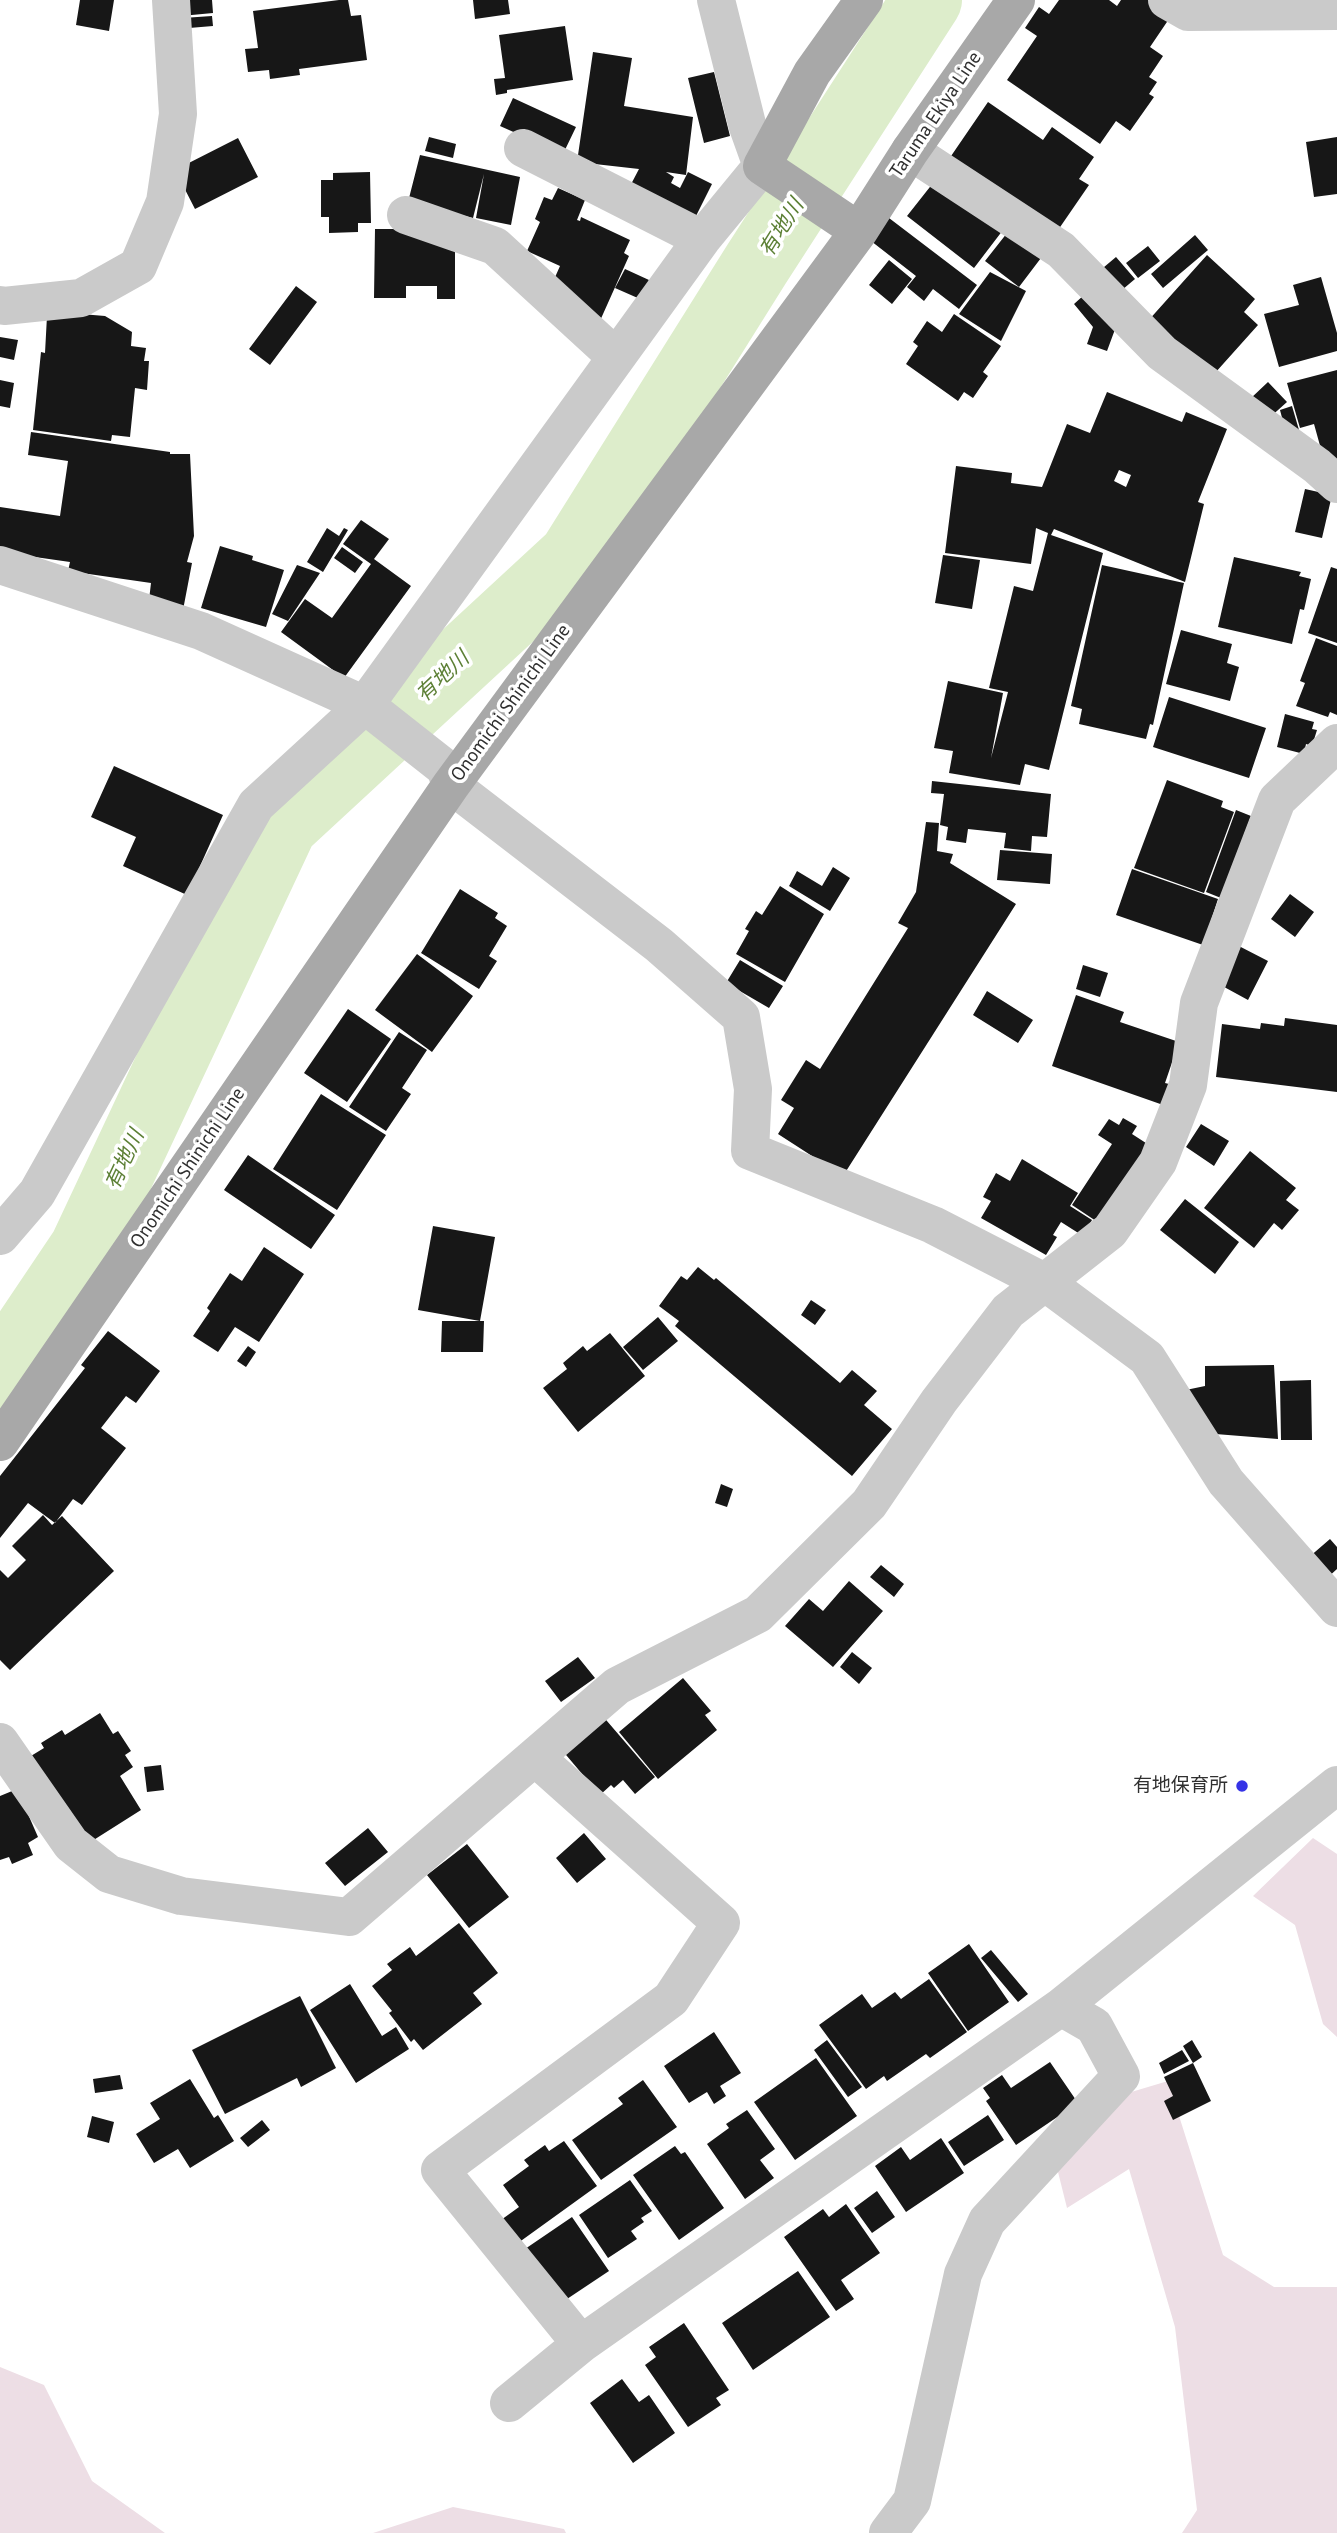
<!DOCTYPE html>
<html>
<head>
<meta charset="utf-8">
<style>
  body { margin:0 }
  canvas { display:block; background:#fff }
</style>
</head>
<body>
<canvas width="1337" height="2533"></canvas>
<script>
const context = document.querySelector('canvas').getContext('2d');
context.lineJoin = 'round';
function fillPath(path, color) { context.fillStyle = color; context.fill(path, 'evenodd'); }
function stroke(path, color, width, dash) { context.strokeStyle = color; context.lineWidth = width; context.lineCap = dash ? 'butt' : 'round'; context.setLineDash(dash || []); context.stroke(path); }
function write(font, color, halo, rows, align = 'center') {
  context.font = font + ' "PT Sans","Noto Sans JP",sans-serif'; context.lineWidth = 7; context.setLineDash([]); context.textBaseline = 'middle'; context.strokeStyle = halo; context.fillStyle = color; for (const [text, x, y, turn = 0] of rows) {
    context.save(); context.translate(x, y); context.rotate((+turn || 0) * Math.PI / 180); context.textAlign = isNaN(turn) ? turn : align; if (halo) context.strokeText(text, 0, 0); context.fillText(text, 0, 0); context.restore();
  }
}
fillPath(new Path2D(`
  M1313,1838L1337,1854V2037L1323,2024L1295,1925L1253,1896Z
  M1168,2081L1223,2255L1274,2287H1337V2533H1182L1197,2510L1175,2327L1129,2169L1067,2208L1051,2144L1108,2099Z
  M0,2367L44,2385L92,2481L165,2533H0Z
  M453,2507L564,2529L566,2533H373Z`), '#eddee5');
stroke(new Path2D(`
  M0,1374L84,1249L283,825L573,557L756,265L927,0`), '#ddedcb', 70);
fillPath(new Path2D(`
  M80,0H114L109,31L76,25Z
  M180,0H212L213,13L181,16Z
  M339,0H348L351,16L361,15L367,60L299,69L300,75L270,79L269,70L248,72L245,49L258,48L253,11Z
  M473,0H508L510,14L475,19Z
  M1059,0H1109L1117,6L1121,0H1148L1171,16L1150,47L1163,56L1149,77L1157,82L1149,94L1154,97L1130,131L1116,121L1100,144L1007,80L1037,36L1025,28L1039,7L1049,14Z
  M212,16L213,26L189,28L183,18Z
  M565,26L573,80L507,90V93L496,95L494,79L505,78L499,35Z
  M593,52L632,58L624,106L693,117L686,175L666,172L674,177L671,183L680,188L688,172L712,184L693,222L628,190L639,169L577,162Z
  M714,72L730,136L704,143L688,78Z
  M513,98L576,127L563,154L500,126Z
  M988,102L1043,140L1052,127L1094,157L1079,179L1089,185L1056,233L949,159Z
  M429,137L456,144L453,158L425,151Z
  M1337,137V194L1314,197L1306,142Z
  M238,138L258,177L195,209L175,170Z
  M420,155L520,177L511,225L476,218L484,174L473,218L408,202Z
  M370,172L371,223H358V232L329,233V217H321V180H333V173Z
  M937,178L1003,230L974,268L907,216Z
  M558,188L585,200L577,220L580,221L581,217L630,240L624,253L629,256L599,323L552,284L560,266L527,251L540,222L535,219L544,197L552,200Z
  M889,218L977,285L959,309L933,289L924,301L907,287L916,276L871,241Z
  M1011,228L1044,254L1019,287L985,261Z
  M375,229H455V299H437V286H406V298H374Z
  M1195,235L1208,250L1163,288L1151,274Z
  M1148,246L1160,261L1138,278L1126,263Z
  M1207,255L1255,299L1244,312L1258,325L1215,373L1147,322Z
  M1116,257L1135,279L1116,295L1097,273Z
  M889,260L912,279L892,304L869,285Z
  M625,269L649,280L640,299L615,288Z
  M990,272L1026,291L1001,341L959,314Z
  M1321,277L1337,333V351L1279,367L1264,314L1299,305L1293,285Z
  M296,286L317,302L270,365L249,349Z
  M1084,295L1117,324L1107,351L1087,344L1093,327L1074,304Z
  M69,313L105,316L132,332L131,346L146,348L144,361H149L147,390L135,388L130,437L112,435L111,441L33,430L41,352L45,353L47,316Z
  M954,314L1001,346L983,372L988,376L973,398L964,392L958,401L906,364L918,346L913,342L927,321L942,332Z
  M0,337L18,340L14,360L0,357Z
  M1337,370V467L1324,460L1314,424L1300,428L1287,383Z
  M0,380L14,383L10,408L0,406Z
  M1268,382L1287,402L1268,419L1250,399Z
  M1107,392L1182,422L1186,412L1227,429L1198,502L1204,504L1185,582L1054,529L1051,535L1103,553L1049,770L1025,764L1020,785L949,773L953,751L934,748L948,681L1003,693L991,758L1008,692L989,688L1014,586L1033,591L1048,533L1036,528L1031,564L945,553L956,466L1012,473L1011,483L1042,487L1067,424L1090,433ZM1119,470L1131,475L1126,487L1114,481Z
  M1292,406L1299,430L1286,433L1280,410Z
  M31,432L170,452V454H190L194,536L187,562L192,563L183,610L149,600L151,583L68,571L70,562L0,552V507L60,516L68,461L28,455Z
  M1305,489L1332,495L1322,538L1295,532Z
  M361,520L389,539L374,559L411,586L344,678L281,632L305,599L332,618L371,564L343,544Z
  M327,528L339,536L344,528L348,530L323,572L307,562Z
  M220,546L253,556L252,560L284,570L266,627L201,608Z
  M342,547L363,562L355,573L334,558Z
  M943,555L980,560L972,609L935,603Z
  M1234,557L1301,572L1299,576L1311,579L1304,610L1300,609L1292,644L1218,627Z
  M297,565L320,573L288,621L272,614Z
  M1102,565L1184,583L1153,725L1150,724L1146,739L1079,724L1082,709L1071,706Z
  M1331,567L1337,569V643L1308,633Z
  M1181,630L1232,644L1227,663L1239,667L1230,701L1166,684Z
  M1316,638L1337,646V715L1330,712L1328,717L1296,706L1305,683L1300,681Z
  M1169,697L1266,728L1249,778L1153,747Z
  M1285,714L1314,722L1312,729L1317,730L1312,746L1306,744L1304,754L1277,747Z
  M114,766L223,815L187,895L123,866L136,837L91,817Z
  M1167,780L1223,801L1221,807L1234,812L1204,893L1134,868Z
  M932,781L1051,794L1047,837L1032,836L1031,851L1004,848L1006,833L968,829L966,843L946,840L948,827L940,825L944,794L931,793Z
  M1236,810L1251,816L1221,898L1206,892Z
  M926,822L939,823L937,851L953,854L950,863L1016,904L843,1176L778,1134L794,1108L781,1100L806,1060L820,1069L908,928L898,923L916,892Z
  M1000,850L1052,854L1050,884L997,880Z
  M833,867L850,878L830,911L789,886L797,871L822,886Z
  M1132,869L1218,899L1203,945L1116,915Z
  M780,886L824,914L785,982L736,954L749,931L745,929L756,911L762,915Z
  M460,889L498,913L495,918L507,926L489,956L497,961L479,989L421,953Z
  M1290,894L1314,912L1295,937L1271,919Z
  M1235,944L1268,961L1248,1000L1215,982Z
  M417,954L473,996L432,1052L375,1010Z
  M740,960L783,986L769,1008L726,983Z
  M1083,965L1108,973L1100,997L1076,989Z
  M987,991L1033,1020L1018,1043L973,1015Z
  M1076,995L1124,1012L1120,1022L1179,1042L1165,1083L1173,1085L1166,1106L1052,1066Z
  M348,1009L391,1039L347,1102L304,1073Z
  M1285,1018L1337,1025V1092L1216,1077L1222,1024L1260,1029L1261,1023L1284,1026Z
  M399,1032L427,1050L402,1088L411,1094L386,1131L349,1107Z
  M321,1094L386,1135L337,1210L273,1169Z
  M1123,1118L1137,1126L1132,1134L1149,1145L1099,1223L1072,1205L1112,1144L1098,1135L1109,1119L1119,1125Z
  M1201,1124L1229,1141L1214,1166L1186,1147Z
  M1250,1151L1296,1188L1286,1200L1299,1210L1282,1230L1274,1223L1254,1248L1204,1208Z
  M248,1155L335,1215L311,1249L224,1190Z
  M1022,1159L1078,1193L1070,1206L1092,1220L1083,1236L1061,1222L1053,1235L1057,1237L1046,1255L981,1218L991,1201L983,1197L996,1173L1010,1181Z
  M1185,1199L1239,1242L1215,1274L1160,1230Z
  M433,1226L495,1237L480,1321L418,1310Z
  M264,1247L304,1274L259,1342L235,1327L218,1352L193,1336L210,1311L207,1308L230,1273L242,1281Z
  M698,1267L714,1280L716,1278L840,1383L852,1370L877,1391L864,1405L892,1429L852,1476L675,1326L679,1321L659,1306L681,1276L687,1280Z
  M811,1300L826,1310L815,1325L801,1315Z
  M658,1317L678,1341L643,1370L623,1347Z
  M442,1321H484L483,1352H441Z
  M108,1331L160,1371L136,1403L126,1396L101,1428L126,1448L82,1505L73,1499L55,1523L28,1503L0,1538V1476L85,1368L81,1365Z
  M610,1333L645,1376L578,1432L543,1388L567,1369L563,1363L583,1346L587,1351Z
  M248,1346L256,1352L246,1367L237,1361Z
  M1274,1365L1278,1439L1203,1433L1181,1391L1205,1386V1366Z
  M1311,1380L1312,1440H1281L1280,1381Z
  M721,1484L733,1489L727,1507L715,1503Z
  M43,1515L52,1525L62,1516L114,1571L10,1670L0,1660V1570L8,1578L26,1560L12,1546Z
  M1330,1539L1337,1547V1569L1326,1579L1308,1558Z
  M881,1565L904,1584L894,1597L870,1577Z
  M849,1581L883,1611L833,1667L785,1626L809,1599L823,1611Z
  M852,1652L872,1668L859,1684L840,1667Z
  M578,1657L595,1678L561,1702L545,1681Z
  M683,1678L711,1711L705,1715L717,1730L658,1779L619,1732Z
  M100,1713L113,1734L118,1731L131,1751L125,1755L133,1767L120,1776L141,1810L81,1848L26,1759L44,1748L41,1743L62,1730L65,1735Z
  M601,1714L655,1777L635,1794L623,1780L614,1788L611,1785L600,1795L561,1749Z
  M161,1765L164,1790L147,1792L144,1767Z
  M17,1789L38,1837L28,1843L33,1855L12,1864L9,1857L0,1860V1796Z
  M368,1828L388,1852L345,1886L325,1863Z
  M584,1833L606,1859L577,1883L556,1858Z
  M467,1844L509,1897L469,1928L427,1875Z
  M459,1923L498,1973L473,1993L482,2004L423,2050L414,2039L411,2042L389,2013L392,2011L372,1986L392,1970L387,1964L410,1947L416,1956Z
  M969,1944L1009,2002L968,2031L928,1973Z
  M991,1950L1028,1994L1018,2002L981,1958Z
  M929,1979L967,2032L930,2058L926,2054L887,2081L884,2076L866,2089L819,2025L862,1994L872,2008L895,1992L901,1999Z
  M350,1984L382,2036L396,2027L409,2049L356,2083L310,2010Z
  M300,1996L336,2068L301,2087L297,2078L225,2114L192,2050Z
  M714,2032L741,2073L720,2086L726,2096L714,2104L707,2092L689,2103L664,2066Z
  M827,2040L862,2087L848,2097L814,2050Z
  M1192,2040L1202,2057L1193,2063L1183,2046Z
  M1182,2050L1189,2061L1164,2074L1159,2063Z
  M816,2058L857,2116L795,2160L754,2102Z
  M1050,2062L1078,2103L1016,2145L986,2101L990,2098L983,2088L1002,2075L1011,2088Z
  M1193,2063L1211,2101L1173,2120L1164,2101L1173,2096L1164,2077Z
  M120,2075L123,2089L95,2093L93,2079Z
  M190,2079L214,2118L218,2115L234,2141L190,2168L178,2149L154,2163L136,2134L160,2119L150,2103Z
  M643,2080L677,2127L601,2180L572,2140L623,2104L618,2098Z
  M747,2110L775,2149L760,2160L774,2178L745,2199L707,2144L729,2128L726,2124Z
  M988,2115L1004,2140L964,2166L948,2142Z
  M92,2116L114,2122L109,2143L87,2137Z
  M262,2120L270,2130L248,2147L240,2138Z
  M941,2138L964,2173L906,2212L875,2166L901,2147L910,2160Z
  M564,2141L597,2186L518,2243L501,2220L519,2207L503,2185L529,2166L524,2160L545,2145L549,2151Z
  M675,2146L681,2154L685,2152L724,2208L679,2240L633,2175Z
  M630,2180L652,2211L641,2218L644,2222L631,2231L637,2239L608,2258L579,2215Z
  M877,2191L895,2217L872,2233L854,2208Z
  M846,2204L880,2253L841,2280L854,2299L836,2311L784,2237L823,2209L829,2217Z
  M572,2217L609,2271L561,2303L525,2249Z
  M798,2271L830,2317L753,2370L722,2323Z
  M684,2323L729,2390L716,2398L721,2405L688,2427L645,2365L656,2357L649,2347Z
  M622,2379L639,2402L649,2395L675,2433L633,2463L590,2403Z`), '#171717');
stroke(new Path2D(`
  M1167,0L1188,12L1337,11
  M523,148L702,239
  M910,151L1061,250L1162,353L1317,466L1337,484
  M406,215L495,246L616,357
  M0,305L4,306L81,298L138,266L165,202L178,114L171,0
  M0,565L201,631L365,705L445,768L451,785L659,945L741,1017L753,1089L750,1151L933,1225L1046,1283L1147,1358L1226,1482L1337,1608
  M0,1236L37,1193L256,805L365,705L702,239L762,166L747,124L716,0
  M0,1742L71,1844L109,1874L181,1896L349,1917L617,1686L758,1614L869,1504L939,1401L1008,1311L1110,1231L1158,1162L1188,1085L1199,1003L1277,800L1337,743
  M536,1758L721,1923L671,1999L440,2170L581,2344L1061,2007L1337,1785
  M509,2403L581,2344
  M888,2533L912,2501L963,2274L987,2221L1121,2076L1094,2026L1061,2007`), '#cacaca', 38);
stroke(new Path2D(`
  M859,231L762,166L812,73L864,0
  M0,1442L451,785L859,231L910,151L1016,0`), '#a8a8a8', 38);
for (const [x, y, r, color] of [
  [1242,1786,7,"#3633e6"]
]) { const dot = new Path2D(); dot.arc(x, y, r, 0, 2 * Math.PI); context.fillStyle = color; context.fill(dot); stroke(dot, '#fff', 2.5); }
write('19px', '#303030', '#fff', [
  ["Taruma Ekiya Line",936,115,-56],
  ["Onomichi Shinichi Line",511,703,-54],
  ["Onomichi Shinichi Line",188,1168,-56]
]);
write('19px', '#303030', '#fff', [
  ["有地保育所",1228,1786]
], 'right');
write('italic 21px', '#5d8036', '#fff', [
  ["有地川",782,228,-58],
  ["有地川",443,677,-43],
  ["有地川",125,1160,-65]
]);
</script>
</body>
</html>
